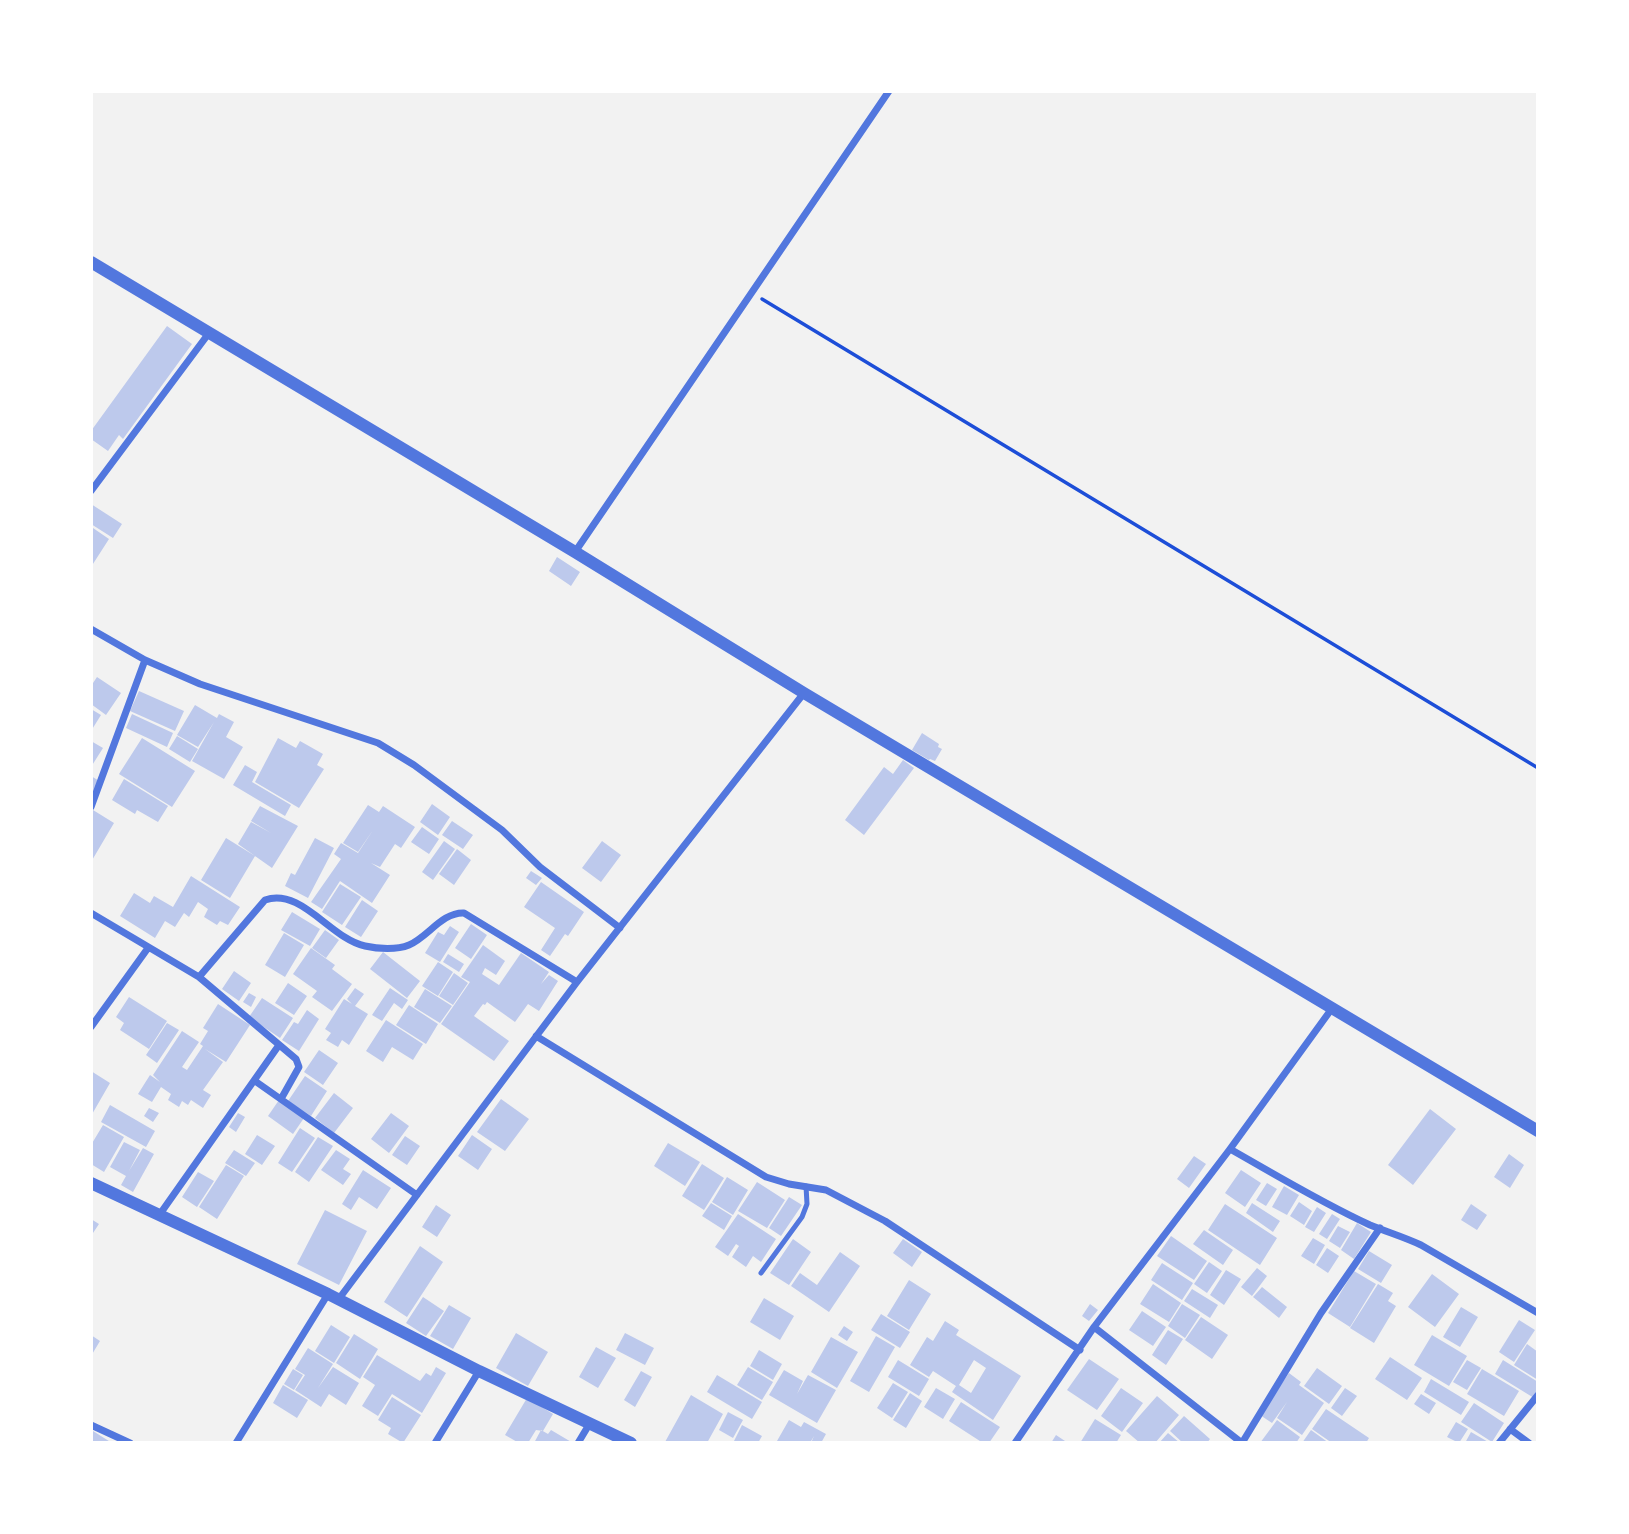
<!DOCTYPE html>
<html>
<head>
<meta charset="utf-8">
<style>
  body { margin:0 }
  #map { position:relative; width:1629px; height:1534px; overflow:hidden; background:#f2f2f2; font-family:"Roboto Condensed",sans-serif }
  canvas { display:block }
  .frame { position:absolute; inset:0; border:93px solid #fff; pointer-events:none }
</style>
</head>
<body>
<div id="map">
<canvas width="1629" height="1534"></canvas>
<div class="frame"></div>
</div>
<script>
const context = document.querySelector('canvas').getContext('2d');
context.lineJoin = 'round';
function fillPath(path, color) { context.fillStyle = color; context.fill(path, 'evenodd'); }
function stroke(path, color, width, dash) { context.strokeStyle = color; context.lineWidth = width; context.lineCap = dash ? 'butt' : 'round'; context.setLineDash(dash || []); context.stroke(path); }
fillPath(new Path2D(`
  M167,326L192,344L123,439L119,435L108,451L91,439V431Z
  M91,504L122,524L113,538L91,524Z
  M93,528L109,539L91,567V532Z
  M557,557L580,572L571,586L549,571Z
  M97,677L121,693L106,715L91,704V686Z
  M139,691L184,711L175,731L130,711Z
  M195,705L217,718L219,714L234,722L226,737L243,747L224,779L192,761L214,722L198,747L177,735Z
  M91,709L101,715L91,731Z
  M132,714L173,733L167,747L126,728Z
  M922,733L939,744L938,747L942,749L935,761L930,759L929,760L912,750Z
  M177,736L198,749L190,762L169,749Z
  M142,738L195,771L172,807L119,774Z
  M278,738L296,748L300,741L323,754L317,765L324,769L299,808L255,782Z
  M91,741L103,748L91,767Z
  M903,760L914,768L864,835L845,820L884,767L893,774Z
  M245,765L257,772L252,782L291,805L285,816L233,785Z
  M91,776L101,782L91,798Z
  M124,779L168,806L158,822L137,810L135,814L112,800Z
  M432,804L450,817L438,835L420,822Z
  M368,805L379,812L383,806L415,827L401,848L395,844L380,867L371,863L390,875L372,903L340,881L322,909L311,902L341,859L334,854L341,843L363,856L358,853L373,830L358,852L343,843Z
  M260,806L298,826L272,868L238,844L251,822L271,833L251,821Z
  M93,810L114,823L91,862V814Z
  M452,821L473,835L463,849L442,835Z
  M422,827L439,839L429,854L411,842Z
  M226,838L255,856L230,898L201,880Z
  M315,838L334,848L308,898L285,886L291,873L295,875Z
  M444,841L455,849L433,880L422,872Z
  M602,841L621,855L601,882L582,868Z
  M457,849L471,860L454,885L439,874Z
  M531,871L542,878L536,885L526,878Z
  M191,876L240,907L228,925L220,921L217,925L204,917L208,909L198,902L189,917L184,913L175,927L165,921L155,938L120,916L134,893L150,903L154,896L173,907Z
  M541,882L584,912L568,936L565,934L550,956L541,950L555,928L524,907Z
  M340,884L361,897L342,925L322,912Z
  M362,900L378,911L361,937L345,927Z
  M292,912L320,929L310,946L281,930Z
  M471,924L487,935L471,959L455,948Z
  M450,926L459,932L440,962L425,953L438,932L444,935Z
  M325,930L339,940L326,958L312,948Z
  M284,933L304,945L285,977L265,965Z
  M483,945L505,961L496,975L485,968L482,974L499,985L521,953L549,972L541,984L549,975L558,981L539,1011L528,1004L515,1022L487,1002L485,1005L483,1004L474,1016L509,1041L494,1061L441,1024L470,982L461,977Z
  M311,948L335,965L332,969L352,984L332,1011L312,997L317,991L293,974Z
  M383,952L420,981L407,998L370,969Z
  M448,954L464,964L459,972L443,962Z
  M438,962L453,972L438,996L422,986Z
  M234,971L251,983L239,1001L222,989Z
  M454,973L468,983L453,1005L439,996Z
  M288,983L307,996L294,1015L275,1003Z
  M355,988L364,994L355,1006L368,1014L349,1045L342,1040L338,1047L326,1040L331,1033L325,1029L344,999L352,1004L347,999Z
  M390,988L408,1000L402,1009L394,1003L382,1021L372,1015Z
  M425,989L452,1006L440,1023L414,1007Z
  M249,993L256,997L251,1007L243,1002Z
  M129,997L167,1021L149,1049L120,1030L124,1023L116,1017Z
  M262,998L293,1018L280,1038L249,1017Z
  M218,1004L250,1025L226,1062L205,1049L223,1062L203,1090L211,1095L203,1108L191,1100L188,1105L182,1101L179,1107L168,1100L171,1094L161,1087L152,1102L138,1094L150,1075L160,1082L153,1075L182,1031L199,1042L182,1067L187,1070L203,1046L200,1044L208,1031L203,1028Z
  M409,1005L438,1024L426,1044L396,1025Z
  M307,1010L319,1019L299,1051L282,1040L294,1022L298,1024Z
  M386,1020L423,1044L413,1060L392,1047L383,1062L366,1051Z
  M167,1023L179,1030L157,1063L146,1055Z
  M319,1050L338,1063L323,1085L304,1072Z
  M91,1071L110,1083L91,1116L92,1091Z
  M305,1076L327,1091L311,1116L288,1101Z
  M334,1093L353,1108L334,1133L315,1118Z
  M501,1099L529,1119L505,1151L477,1132Z
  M279,1100L304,1118L293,1134L268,1116Z
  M110,1105L155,1131L146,1147L101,1122Z
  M149,1108L159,1113L153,1122L144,1116Z
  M1430,1109L1456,1129L1413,1185L1388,1165Z
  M238,1113L245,1117L236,1132L229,1127Z
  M391,1113L409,1126L389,1153L371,1139Z
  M103,1125L124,1137L104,1172L91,1164V1145Z
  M300,1128L315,1138L292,1172L278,1163Z
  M257,1135L275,1146L262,1165L245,1154Z
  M472,1135L492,1149L478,1170L458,1156Z
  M405,1136L420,1146L407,1165L392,1155Z
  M318,1137L333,1146L309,1182L295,1172Z
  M124,1142L140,1150L129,1171L143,1148L154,1154L133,1192L121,1185L126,1176L110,1167Z
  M668,1143L700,1162L685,1186L654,1166Z
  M234,1150L255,1163L246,1176L225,1163Z
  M336,1150L350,1159L343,1169L351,1174L343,1185L321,1170Z
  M1509,1154L1524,1165L1510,1188L1494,1177Z
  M1194,1156L1206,1164L1189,1188L1177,1179Z
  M702,1164L724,1178L704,1210L682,1196Z
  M226,1165L244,1176L217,1219L199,1207Z
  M363,1170L391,1188L377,1209L359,1197L351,1210L342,1204Z
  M1241,1170L1261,1183L1245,1207L1225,1193Z
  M198,1172L214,1181L197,1207L182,1197Z
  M727,1177L748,1190L733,1215L712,1202Z
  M757,1182L785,1200L767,1228L738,1211Z
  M1267,1183L1277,1189L1266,1206L1256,1200Z
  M1284,1186L1299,1195L1287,1215L1272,1207Z
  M789,1197L802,1205L781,1236L769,1228Z
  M1299,1202L1312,1211L1304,1225L1290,1216Z
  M711,1203L732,1216L724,1230L702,1216Z
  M1252,1203L1280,1221L1273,1232L1246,1213Z
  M1225,1204L1277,1238L1260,1265L1208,1230Z
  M1471,1204L1487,1215L1477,1230L1461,1220Z
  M436,1205L451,1215L437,1237L422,1227Z
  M1317,1207L1326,1213L1314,1232L1305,1227Z
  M325,1210L367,1231L339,1285L297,1264Z
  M738,1214L776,1239L761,1262L753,1256L746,1267L732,1257L739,1246L736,1244L728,1256L715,1247Z
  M1332,1214L1340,1219L1327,1239L1319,1234Z
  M91,1219L99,1224L91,1236Z
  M1357,1223L1371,1232L1354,1259L1341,1250Z
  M1338,1226L1350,1232L1340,1248L1329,1241Z
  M1204,1230L1233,1250L1223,1265L1193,1244Z
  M1171,1236L1207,1261L1194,1280L1157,1256Z
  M1313,1238L1325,1245L1314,1264L1301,1256Z
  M793,1239L811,1252L789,1285L770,1273Z
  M903,1239L922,1252L912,1267L893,1253Z
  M420,1246L443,1262L407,1317L384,1302Z
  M1327,1248L1339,1256L1328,1273L1316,1265Z
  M1369,1251L1392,1265L1381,1283L1358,1269Z
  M840,1252L860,1266L829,1312L791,1286L800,1273L817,1285Z
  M1209,1262L1222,1271L1207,1293L1194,1284Z
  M1162,1263L1193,1283L1182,1300L1151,1280Z
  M1257,1268L1267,1276L1252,1296L1241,1287Z
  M1226,1270L1241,1279L1224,1305L1210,1295Z
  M1354,1271L1376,1284L1350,1327L1328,1313Z
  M1432,1274L1459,1294L1435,1327L1408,1307Z
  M909,1280L931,1294L909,1330L887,1316Z
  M1153,1284L1181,1303L1169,1322L1140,1304Z
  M1378,1284L1393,1293L1388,1301L1396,1306L1374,1343L1350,1328Z
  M1262,1287L1287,1307L1279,1318L1253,1297Z
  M1192,1289L1218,1305L1210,1318L1184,1301Z
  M423,1297L444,1311L426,1336L406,1323Z
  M764,1298L794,1316L780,1340L750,1322Z
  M1090,1304L1098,1310L1089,1321L1082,1316Z
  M1182,1304L1200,1315L1185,1338L1168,1326Z
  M449,1305L471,1318L453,1349L430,1336Z
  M1461,1307L1478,1317L1460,1347L1443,1337Z
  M1142,1311L1166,1327L1153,1346L1129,1330Z
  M881,1314L910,1332L900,1348L871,1330Z
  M1201,1317L1228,1335L1212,1359L1185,1340Z
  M1519,1320L1535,1330L1514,1362L1499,1352Z
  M945,1321L959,1330L956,1335L1021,1376L993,1420L952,1392L956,1386L933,1371L929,1377L910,1365L927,1337L933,1341ZM974,1360L986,1368L971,1393L959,1385Z
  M331,1325L350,1337L334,1363L315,1351Z
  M844,1326L853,1332L847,1341L838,1335Z
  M1168,1330L1183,1339L1166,1365L1152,1355Z
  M516,1333L548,1352L528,1386L496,1368Z
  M625,1333L654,1348L645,1365L616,1350Z
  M354,1334L378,1349L360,1379L336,1363Z
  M91,1335L100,1341L91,1356Z
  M1432,1335L1467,1356L1449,1386L1414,1365Z
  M876,1336L895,1347L869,1392L850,1381Z
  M831,1337L858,1352L837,1388L811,1372Z
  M1527,1344L1538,1352V1380L1514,1365Z
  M596,1347L616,1358L598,1388L579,1377Z
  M308,1348L333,1364L318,1388L333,1367L359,1383L346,1405L329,1394L321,1407L295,1390L305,1375L295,1369Z
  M759,1350L782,1364L773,1380L750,1366Z
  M377,1355L420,1381L426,1373L431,1376L436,1367L446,1373L422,1413L392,1394L378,1416L362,1406L375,1385L363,1377Z
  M1390,1357L1422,1378L1407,1400L1375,1379Z
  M1089,1359L1119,1379L1097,1410L1067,1390Z
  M898,1360L929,1379L919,1396L888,1377Z
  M1467,1360L1481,1368L1467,1390L1453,1382Z
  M1503,1360L1538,1382V1392L1534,1398L1495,1374Z
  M748,1367L773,1382L762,1400L737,1385Z
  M1317,1368L1342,1386L1329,1404L1304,1386Z
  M293,1369L303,1375L294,1390L284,1384Z
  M1482,1369L1519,1391L1504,1416L1467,1394Z
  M784,1370L803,1381L797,1394L808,1375L836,1390L817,1423L769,1395Z
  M641,1371L652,1377L635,1407L624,1400Z
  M1289,1373L1301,1382L1299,1385L1324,1403L1302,1435L1277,1418L1287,1402L1272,1423L1260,1415Z
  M717,1375L762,1402L752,1419L707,1392Z
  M1431,1379L1469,1402L1461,1415L1424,1392Z
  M893,1383L908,1392L892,1418L877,1408Z
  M283,1385L308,1400L297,1418L273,1403Z
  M936,1388L955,1399L943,1419L924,1407Z
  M1121,1388L1143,1403L1122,1432L1101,1416Z
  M1345,1388L1357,1396L1342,1416L1331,1408Z
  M910,1393L922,1401L906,1428L893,1420Z
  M1421,1394L1436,1403L1429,1414L1414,1404Z
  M691,1395L723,1414L707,1443H667L665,1442Z
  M1157,1396L1179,1415L1155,1443H1140L1126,1431Z
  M392,1397L421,1415L403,1443L388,1434L391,1428L378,1420Z
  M527,1398L553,1414L543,1431L536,1430L528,1443H519L505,1435Z
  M961,1402L1000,1427L989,1443H983L949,1421Z
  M1474,1403L1504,1423L1492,1442L1461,1422Z
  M1326,1409L1369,1438L1366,1443H1332L1312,1429Z
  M728,1412L743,1420L733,1438L719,1430Z
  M1184,1416L1210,1439L1207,1443H1183L1170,1431Z
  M1095,1419L1121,1435L1116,1443H1080Z
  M789,1420L801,1427L804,1422L826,1434L821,1443H811L814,1436L810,1443H779L777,1441Z
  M1277,1420L1300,1437L1296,1443H1260Z
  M1456,1422L1468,1429L1459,1443L1447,1437Z
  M742,1425L762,1436L758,1443H733Z
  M541,1430L548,1434L551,1430L573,1443H534Z
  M1311,1430L1329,1443H1302Z
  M93,1431L112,1443H91Z
  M1471,1432L1490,1443H1465Z
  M1168,1433L1180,1443H1159Z
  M1056,1435L1068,1443H1051Z`), '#bdc9ec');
stroke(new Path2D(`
  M762,299L1538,768`), '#1d4ed8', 3.5);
stroke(new Path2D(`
  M761,1273L802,1217L807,1204L806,1186`), '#5277de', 5);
stroke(new Path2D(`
  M91,491L209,333
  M575,552L889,91
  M91,629L145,660L200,684L378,743L414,765L502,830L540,867L620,928
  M91,807L145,660
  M91,913L199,977L296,1059L299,1067L281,1099
  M199,977L265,900C301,887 331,939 365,946C378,949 397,950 409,945C428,937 442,912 464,913L577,982
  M91,1027L148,948
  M536,1036L766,1177L789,1184L826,1190L885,1221L1080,1350
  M255,1081L417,1195
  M1230,1149C1276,1175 1322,1203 1370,1225C1387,1232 1404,1237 1421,1245L1538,1313
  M160,1214L279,1045
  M338,1300L577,982L804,693
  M1094,1327L1242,1443
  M91,1425L130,1443
  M1510,1429L1529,1443
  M236,1443L328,1294
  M435,1443L479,1371
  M578,1443L590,1423
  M1015,1443L1094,1327L1230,1149L1333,1007
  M1242,1443L1321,1313L1380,1228
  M1499,1443L1538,1395`), '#5277de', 7);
stroke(new Path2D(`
  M91,262L575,552L804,693L1538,1131
  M91,1183L328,1294L479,1371L631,1443`), '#5277de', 12);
</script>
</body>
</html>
